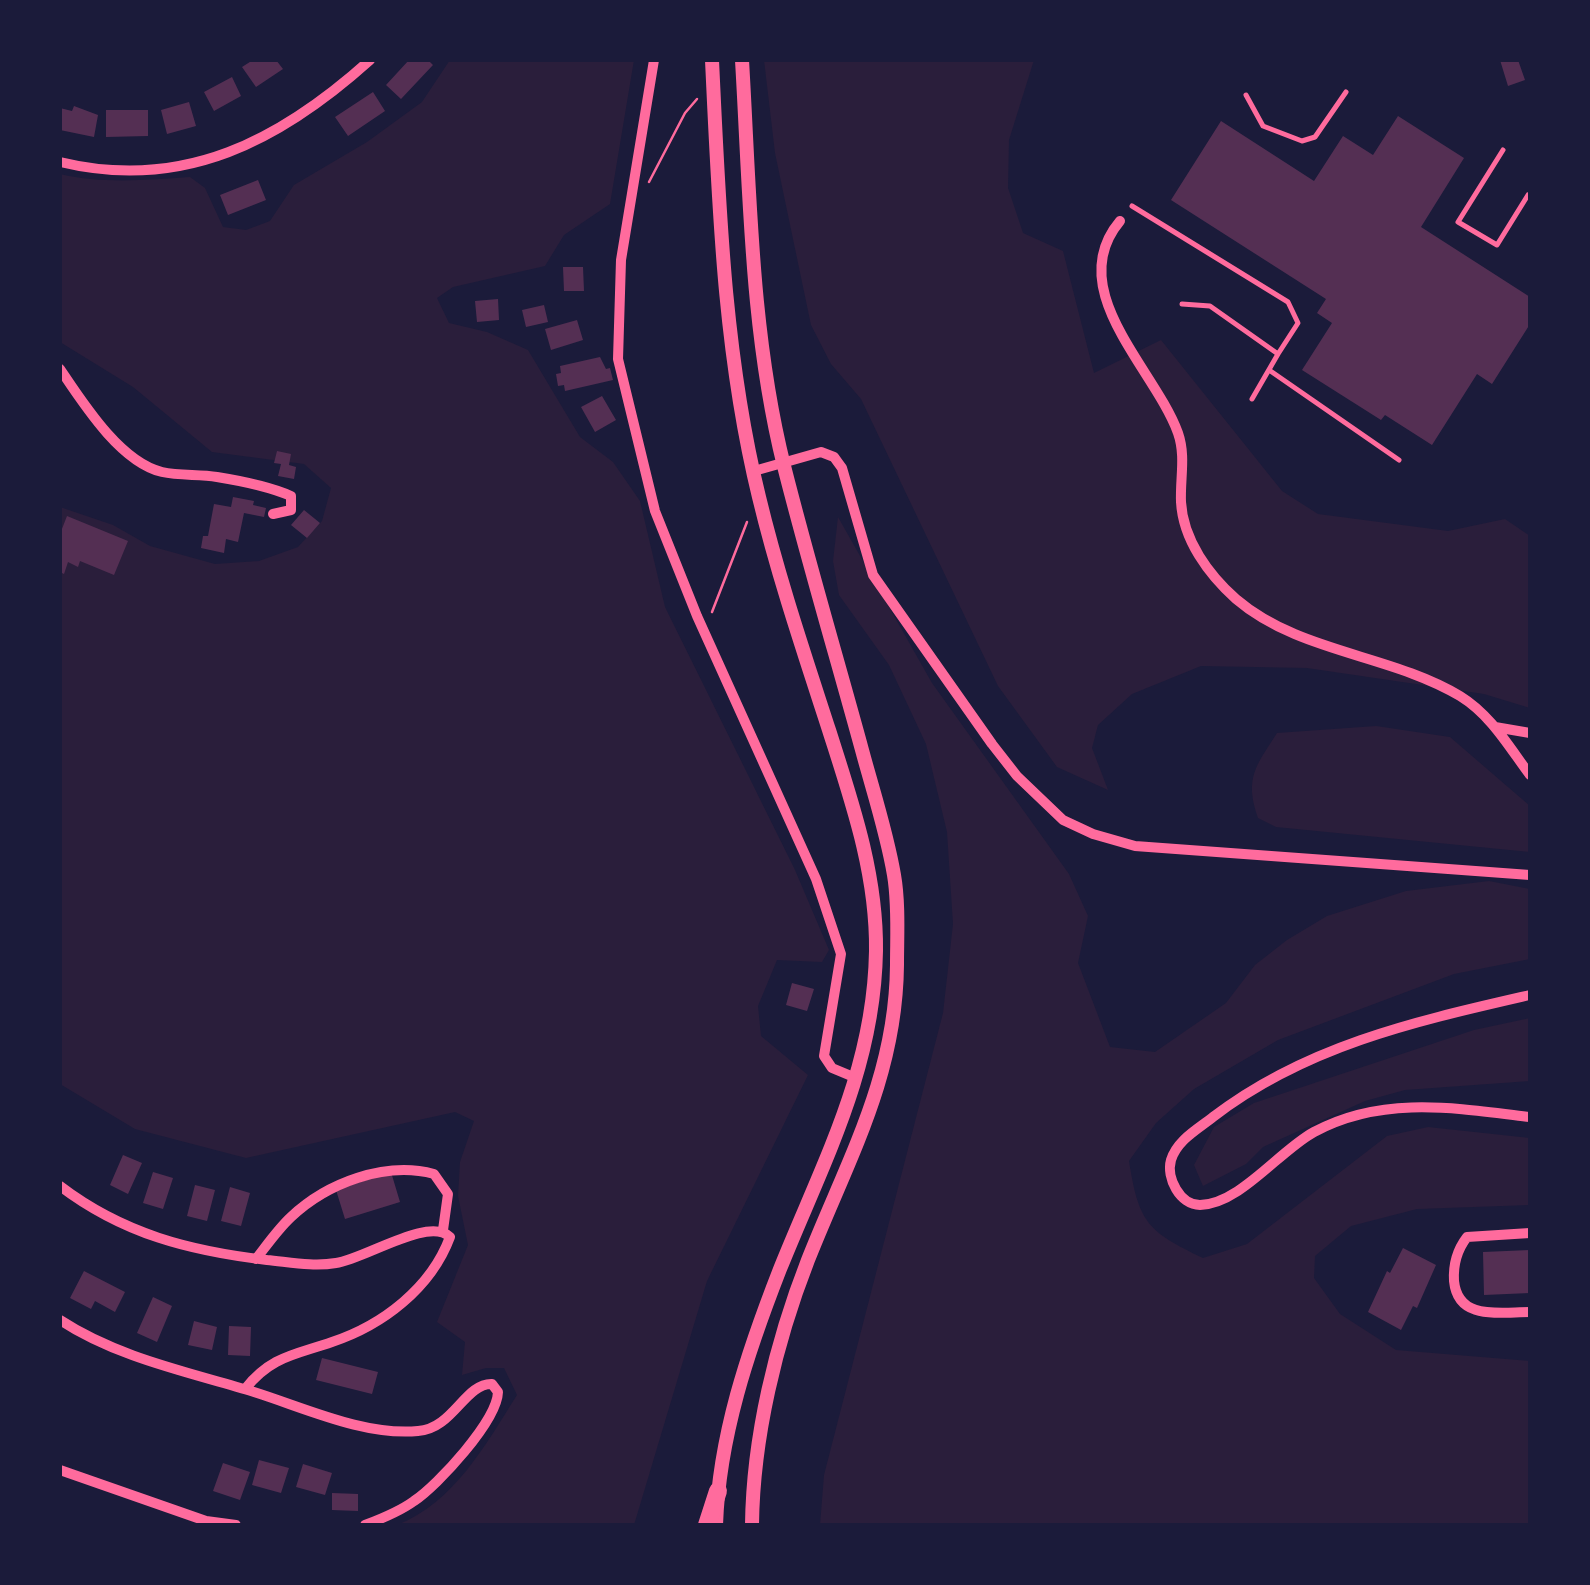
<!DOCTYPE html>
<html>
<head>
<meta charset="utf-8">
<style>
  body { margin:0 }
  #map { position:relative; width:1590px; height:1585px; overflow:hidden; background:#1b1b3a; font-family:Ubuntu,sans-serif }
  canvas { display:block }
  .frame { position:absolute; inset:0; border:62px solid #1b1b3a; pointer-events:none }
</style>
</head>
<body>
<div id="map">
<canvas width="1590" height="1585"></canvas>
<div class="frame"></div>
</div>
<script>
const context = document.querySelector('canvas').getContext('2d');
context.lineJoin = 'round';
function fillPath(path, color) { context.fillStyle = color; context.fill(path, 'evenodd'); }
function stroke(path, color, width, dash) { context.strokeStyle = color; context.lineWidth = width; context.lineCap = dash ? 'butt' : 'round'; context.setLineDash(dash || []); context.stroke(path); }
fillPath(new Path2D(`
  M450,60H634L610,204L564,235L545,266L453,287L437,298L449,323L487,332L528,350L580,437L613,462L640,501L665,607L795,870L829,950L822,962L777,960L758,1006L761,1036L808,1075L707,1281L634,1525H397C454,1503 486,1444 517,1395L504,1368H486L462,1375L465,1342L437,1322L468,1245L458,1196L460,1162L474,1121L455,1112L246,1158L135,1129L60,1084V507L113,525L150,546L215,564L259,561L298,547L322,521L331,488L304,464L212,452L133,387L60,342V174C102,184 147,180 190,177L205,188L223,227L246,230L270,221L294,185L367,142L422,102Z
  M764,60H1034L1009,140L1008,188L1023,233L1063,251L1094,373L1161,340L1282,491L1318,514L1448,531L1505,519L1530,536V708L1484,694L1307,668L1201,666L1132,694L1098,725L1092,748L1108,790L1057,767L998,686L861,399L831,364L811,325L775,153Z
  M838,517L932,683L1069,874L1088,916L1078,963L1110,1047L1155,1052L1226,1003L1255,965L1287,940L1327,916L1406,891L1489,881L1530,889V959L1454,974L1278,1040L1194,1089L1156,1123L1129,1161C1139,1223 1147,1231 1203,1258L1247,1244L1387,1136L1428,1127L1530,1138V1205L1417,1209L1351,1226L1315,1256L1314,1278L1340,1314L1396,1350L1530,1361V1525H820L824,1475L943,1013L953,924L947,832L926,744L889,665L839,595L833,561Z
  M1376,726L1450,737L1530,806V852L1276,827L1258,818C1244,778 1256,766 1277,733Z
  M1530,1018V1081L1405,1090L1365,1101L1263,1147L1246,1164L1203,1186L1194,1165L1214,1127L1254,1103L1474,1030Z`), '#2a1e3b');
fillPath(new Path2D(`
  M253,60H276L283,69L256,87L242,67Z
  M409,60H428L433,65L401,99L386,85Z
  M1500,60H1518L1525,80L1508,86Z
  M232,77L241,96L214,111L204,92Z
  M373,92L385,111L348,136L335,117Z
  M189,102L196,126L167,134L161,110Z
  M74,106L98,115L94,137L60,130V108L72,111Z
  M106,110H148V136L106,137Z
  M1398,116L1464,158L1421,227L1530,297V324L1492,384L1477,374L1432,445L1385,415L1381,420L1302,370L1332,323L1317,313L1326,299L1171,200L1221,121L1314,181L1343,136L1373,155Z
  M258,180L266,200L228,215L220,195Z
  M563,267H583L584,291H564Z
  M498,299L499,320L477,322L475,301Z
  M544,305L548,322L526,327L522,310Z
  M577,320L583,340L551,350L545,329Z
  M600,357L606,369L610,368L613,380L565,391L564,385L558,386L556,374L561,373L560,366Z
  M602,396L616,420L595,432L581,407Z
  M277,451L291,454L289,465L296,467L294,479L278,476L281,464L274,463Z
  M233,497L254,501L253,505L266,508L264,517L244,513L238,542L226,539L224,553L201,548L203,536H208L214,504L231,507Z
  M304,510L320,523L307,538L291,525Z
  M67,516L128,541L114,575L80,561L78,567L68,562L64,574L60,572V534Z
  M792,983L814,989L807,1011L786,1005Z
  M123,1155L142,1163L128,1194L110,1185Z
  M153,1172L173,1178L163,1209L143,1203Z
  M391,1172L400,1202L345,1219L336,1190Z
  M195,1185L215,1190L207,1221L187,1216Z
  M230,1187L250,1193L241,1226L221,1221Z
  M1403,1248L1436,1265L1417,1308L1413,1306L1401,1330L1368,1312L1387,1271L1390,1273Z
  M1530,1250V1293L1484,1295L1483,1252Z
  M84,1271L125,1292L115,1312L95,1301L91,1309L70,1298Z
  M153,1297L172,1306L157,1342L137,1333Z
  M194,1321L217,1327L212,1350L188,1345Z
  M229,1326L251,1327L250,1356L228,1355Z
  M322,1358L378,1372L372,1394L316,1380Z
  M259,1460L289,1468L281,1493L252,1485Z
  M223,1463L250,1472L240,1500L213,1491Z
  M303,1464L332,1473L325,1495L296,1487Z
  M332,1493L358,1494V1511L332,1510Z`), '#542f53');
stroke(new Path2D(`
  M649,182L685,113L697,99
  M712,612L747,522`), '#ff6b9d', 2.5);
stroke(new Path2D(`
  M1246,95L1263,126L1302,141L1315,137L1346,92
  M1503,150L1458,222L1497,245L1528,195
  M1132,206L1288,302L1298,323L1278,354
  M1182,304L1210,306L1278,354L1252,399
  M1269,370L1399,460`), '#ff6b9d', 5);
stroke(new Path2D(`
  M654,60L621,260L618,359L655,511L697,616L816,879L841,954L824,1056L832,1068L856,1078
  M60,162C184,192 281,140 370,60
  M1120,221C1062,290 1155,369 1178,433C1186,456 1180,478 1181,502C1183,540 1209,575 1236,599C1299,653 1390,654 1460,696C1491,715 1509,747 1530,775
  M60,369C83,403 120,462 162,472C180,476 199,474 217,477C242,481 268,486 291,496V510L273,514
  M754,471L821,452L834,457L842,468L873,575L992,744L1017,776L1063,820L1093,834L1135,846L1530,875
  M1495,727L1530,733
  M1530,995C1417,1021 1307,1045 1213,1117C1198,1129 1177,1140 1171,1160C1166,1178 1180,1205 1200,1205C1240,1204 1279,1151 1314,1132C1382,1095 1456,1108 1530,1117
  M60,1186C123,1234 190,1251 267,1260C289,1262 313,1267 336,1263C365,1259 429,1216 450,1237C431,1288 383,1325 332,1342C295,1355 271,1356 245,1389
  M1530,1233L1467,1237C1457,1250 1453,1264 1454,1281C1458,1321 1499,1312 1530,1312
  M256,1259C267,1245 278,1229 291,1217C327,1183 385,1161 434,1174L448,1194L443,1230
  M60,1320C118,1358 189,1372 254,1392C305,1408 364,1436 418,1431C453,1429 465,1383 492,1384L498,1392C497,1421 438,1485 414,1501C399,1512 381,1519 365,1525
  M60,1470L206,1521L236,1525`), '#ff6b9d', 10);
stroke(new Path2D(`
  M712,60C719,207 724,354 759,497C778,576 804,653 829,730C852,802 877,874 876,951C874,1070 823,1162 780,1269C748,1351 719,1436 716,1525
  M742,60C750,195 751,334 784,466C808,561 836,655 862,750C873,791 887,833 894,875C899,904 897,936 897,965C896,1077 848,1159 808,1260C776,1342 753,1437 752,1525`), '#ff6b9d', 14);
stroke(new Path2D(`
  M707,1525L718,1491`), '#ff6b9d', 18);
</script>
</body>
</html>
